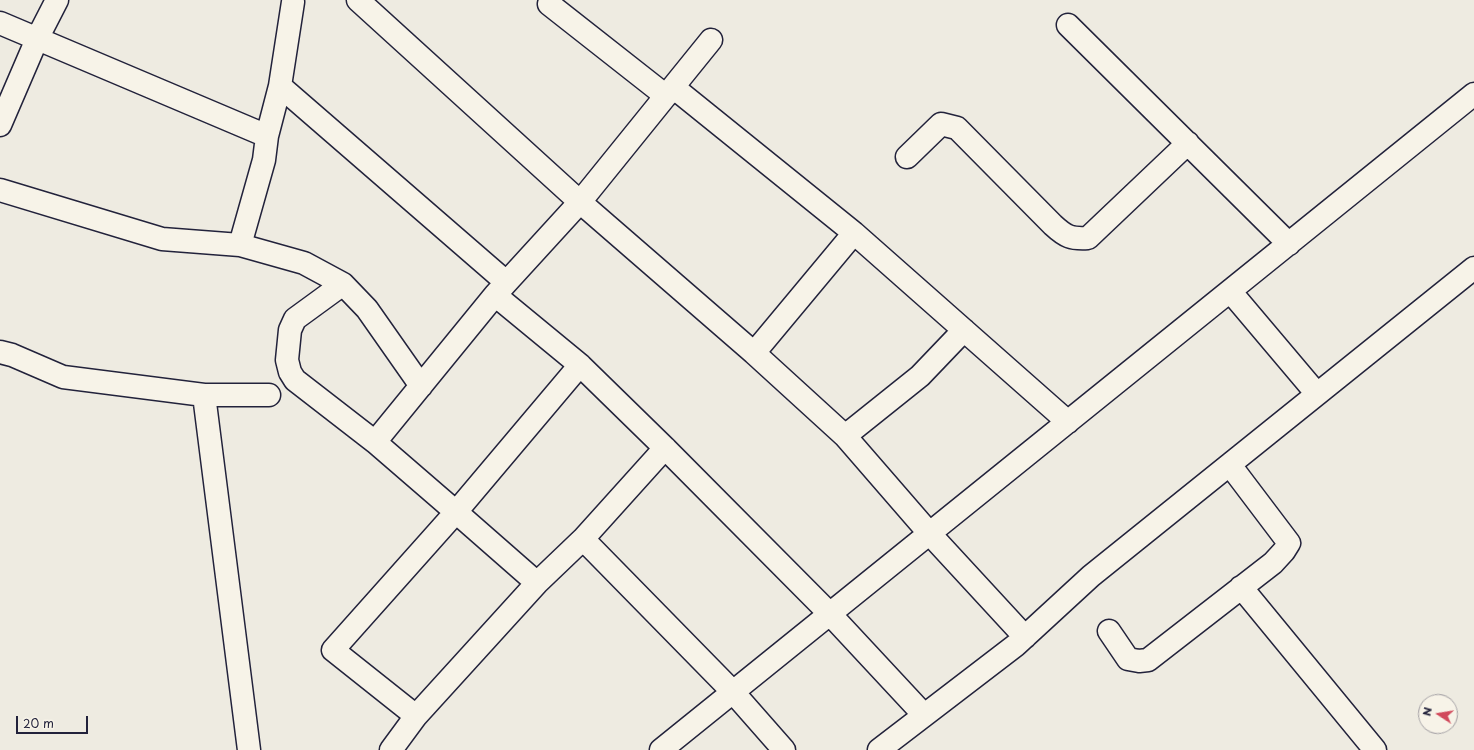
<!DOCTYPE html>
<html>
<head>
<meta charset="utf-8">
<style>
  body { margin:0 }
  #map { position:relative; width:1474px; height:750px; overflow:hidden; background:#eeebe1; font-family:"Playpen Sans",sans-serif }
  canvas { display:block }
  .north { position:absolute; left:1418px; top:694px; width:40px; height:40px; box-sizing:border-box; background:#f7f3e8; border:1px solid #a29fa3; border-radius:50%; rotate:282deg; font-size:11px; font-weight:700; line-height:16px; text-align:center; color:#22223b }
  .north::after { content:''; display:block; margin:auto; width:14px; height:18px; background:#d1495b; clip-path:polygon(50% 0,100% 100%,50% 72%,0 100%) }
  .scale { position:absolute; left:16px; top:716px; width:72px; height:18px; box-sizing:border-box; border:2px solid #22223b; border-top:0; padding-left:5px; font-size:12px; line-height:14px; white-space:nowrap; color:#22223b; -webkit-text-stroke:3px #f7f3e8; paint-order:stroke }
</style>
</head>
<body>
<div id="map">
<canvas width="1474" height="750"></canvas>
<div class="north">N</div>
<div class="scale">20 m</div>
</div>
<script>
const context = document.querySelector('canvas').getContext('2d');
context.lineJoin = 'round';
function stroke(path, color, width, dash) { context.strokeStyle = color; context.lineWidth = width; context.lineCap = dash ? 'butt' : 'round'; context.setLineDash(dash || []); context.stroke(path); }
const minor = new Path2D(`
  M358,0L580,202L711,40
  M549,4L666,96
  M0,23L267,136
  M1068,25L1289,244
  M280,86L293,2
  M673,87L854,233L1068,422
  M0,125L37,39L57,0
  M907,157L941,124L957,128L1053,225C1066,237 1071,239 1088,238L1188,143
  M0,190L162,239L240,245L304,263L343,284L367,309L421,386
  M240,245L264,160L267,136L280,86L506,282
  M343,284L295,319L290,330L287,360L290,372L295,380L375,442
  M1230,291L1317,394
  M495,295L580,202L754,353L845,436L930,534L1025,637
  M0,352L12,355L63,377L204,395H269
  M754,353L854,233
  M580,365L456,512L375,442L495,295L580,365L665,448L830,614L924,715
  M204,395L249,750
  M845,436L920,376L964,330
  M583,539L665,448
  M1241,587L1375,750
  M1109,631L1128,659L1139,661L1148,660L1273,563L1284,551L1289,543L1230,465
  M416,716L333,650L456,512L537,583
  M391,750L416,716L537,583L583,539L733,692L784,750
  M661,750L1474,94
  M879,750L1016,645L1091,576L1474,268`);
stroke(minor, '#22223b', 25);
stroke(minor, '#f7f3e8', 22);
</script>
</body>
</html>
